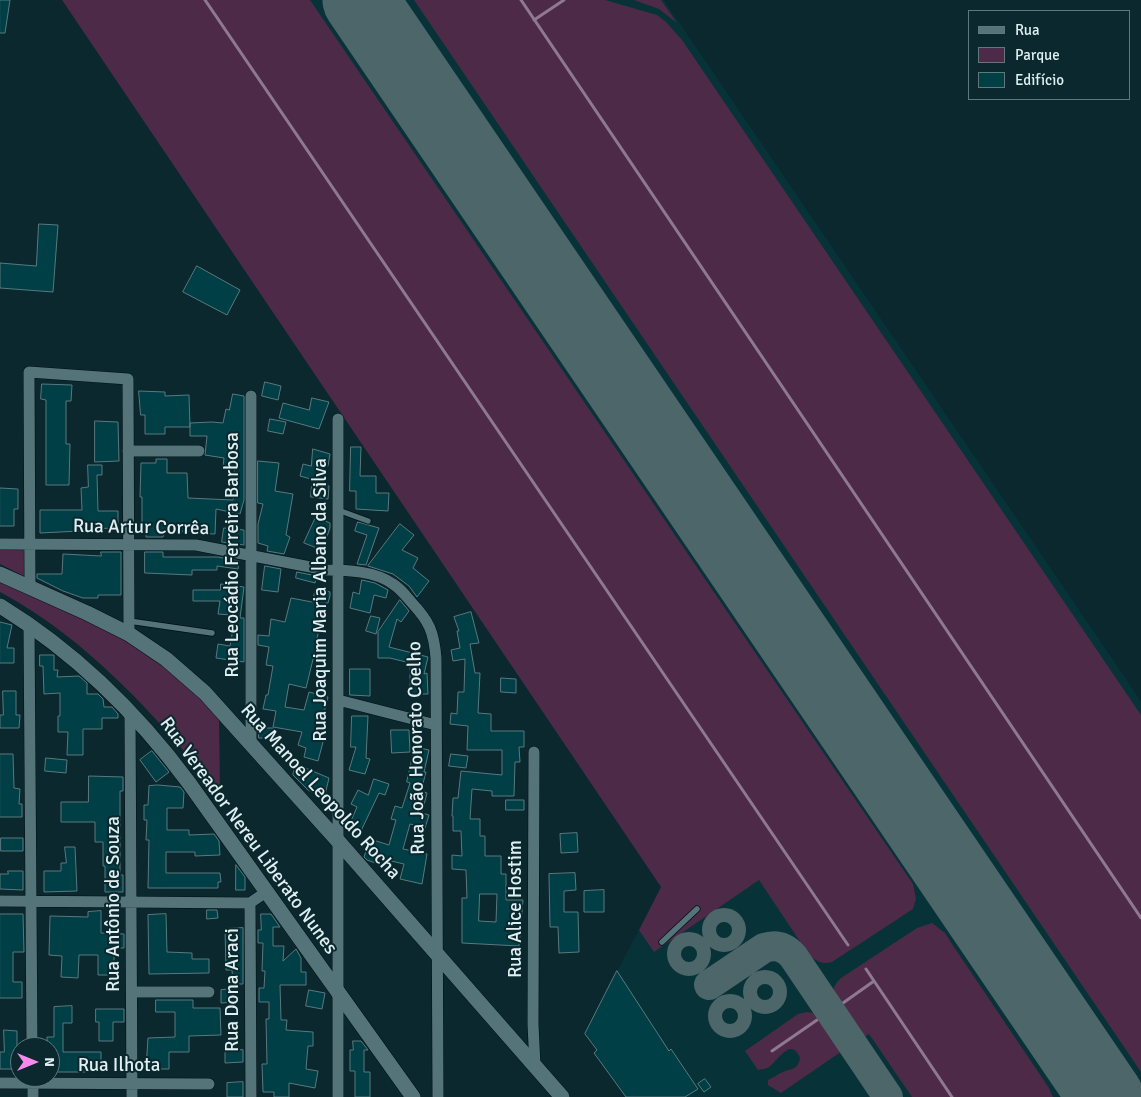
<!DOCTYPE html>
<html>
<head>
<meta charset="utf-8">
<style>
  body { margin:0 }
  #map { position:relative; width:1141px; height:1097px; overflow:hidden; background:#0a282d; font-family:Signika,sans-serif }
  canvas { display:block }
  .legend { position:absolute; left:968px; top:10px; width:162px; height:90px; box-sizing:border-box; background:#0a282d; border:1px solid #5f787c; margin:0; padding:6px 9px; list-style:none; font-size:15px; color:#dfeff2 }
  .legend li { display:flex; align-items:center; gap:10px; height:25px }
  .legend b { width:25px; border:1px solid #5f787c }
  .north { position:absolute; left:10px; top:1037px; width:50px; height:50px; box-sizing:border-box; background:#0a282d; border:1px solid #5f787c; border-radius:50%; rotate:90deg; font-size:14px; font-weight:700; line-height:20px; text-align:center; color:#dfeff2 }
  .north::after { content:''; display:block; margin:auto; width:18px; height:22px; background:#f788ec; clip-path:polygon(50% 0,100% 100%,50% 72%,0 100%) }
</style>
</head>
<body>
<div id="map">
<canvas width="1141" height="1097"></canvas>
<ul class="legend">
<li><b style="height:6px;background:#557479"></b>Rua</li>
<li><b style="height:14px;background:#4c2a48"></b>Parque</li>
<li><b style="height:14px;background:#013f47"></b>Edifício</li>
</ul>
<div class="north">N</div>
</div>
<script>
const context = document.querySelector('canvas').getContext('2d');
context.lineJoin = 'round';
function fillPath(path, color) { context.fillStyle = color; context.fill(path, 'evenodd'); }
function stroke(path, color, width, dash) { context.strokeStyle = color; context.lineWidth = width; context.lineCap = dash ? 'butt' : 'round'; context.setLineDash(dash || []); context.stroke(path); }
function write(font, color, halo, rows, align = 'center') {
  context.font = font + ' Signika,sans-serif'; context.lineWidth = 4; context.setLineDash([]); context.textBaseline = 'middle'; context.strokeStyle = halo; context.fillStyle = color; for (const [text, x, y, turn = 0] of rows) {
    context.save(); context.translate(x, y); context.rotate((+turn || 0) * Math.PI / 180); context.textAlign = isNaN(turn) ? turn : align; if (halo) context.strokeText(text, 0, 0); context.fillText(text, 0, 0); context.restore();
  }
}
fillPath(new Path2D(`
  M63,0H664L1141,701V1097H626L594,1053L597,1050L585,1034L617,971L662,887Z`), '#073238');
fillPath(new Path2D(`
  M62,0H310L913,884L916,899L913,909L832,962C823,965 816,961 809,955L759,880L654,952L639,930L661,887Z
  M414,0H605L657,15L666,22L682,40L1141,715V1072Z
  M634,0H661L677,23L659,9Z
  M27,548V578L0,564V549Z
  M0,579L77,614L127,641L154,657L219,713L220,794C157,717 89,640 0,592Z
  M932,923L945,933L950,941L1049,1088L1053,1097H912L869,1034L861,1039C854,1030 837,1009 834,999C831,991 835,983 841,978L917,928Z
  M807,1012C826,1013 835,1035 845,1049L781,1093L768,1085V1080C773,1078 778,1074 783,1072C792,1068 798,1070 800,1058C791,1036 778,1061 769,1067C766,1069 761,1069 758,1070L745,1051L798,1014Z`), '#4c2a48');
stroke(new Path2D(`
  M205,0L848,945
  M521,0L1141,918
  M534,20L564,0
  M866,969L952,1097
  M843,1003L874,981
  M772,1051L817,1020`), '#8f7992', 3);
stroke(new Path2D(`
  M717 930a7 7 0 1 1 14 0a7 7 0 1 1-14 0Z
  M682 954a7 7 0 1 1 14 0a7 7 0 1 1-14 0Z
  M1022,977L1086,1071L1089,1080L1090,1097
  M709,985L764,948C776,944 785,947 793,956L888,1097
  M758 992a7 7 0 1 1 14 0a7 7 0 1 1-14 0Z
  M723 1016a7 7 0 1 1 14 0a7 7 0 1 1-14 0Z`), '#4c666a', 30);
stroke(new Path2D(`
  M360,0L1106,1097`), '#4c666a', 75);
const building = new Path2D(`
  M0,0H10L5,33H0Z
  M39,224L58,225L53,292L0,288V263L36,266Z
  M197,266L240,290L227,315L183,292Z
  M265,382L281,386L278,400L262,396Z
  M42,384L72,385L71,401H66V444H70L69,485H46V400L41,399Z
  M139,391L165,392V396L189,395L190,427H165V434H145V415H141Z
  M233,394L244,396V500L240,514L216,509L215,534L191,533V531L165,532L163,537H146V533H142V497H140L141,463H156V459H167V473H187L188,498L233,500L236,483L232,482L235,468L223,467L224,458L205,455L207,436H190V423L212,422L223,423L226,409L229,410Z
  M312,398L329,402L319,429L279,418L283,403L309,410Z
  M270,419L286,422L283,434L268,431Z
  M95,421L118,422L119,461L95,462Z
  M351,447H361L360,476H376V493H389L388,511L356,509V491H350Z
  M313,449L330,454L328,466L322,464L318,481L300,476L303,464L311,466Z
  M258,461L279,463L275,491L293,494L286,535L290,537L284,554L267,551L268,546L258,543V524L263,504L258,503Z
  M88,465H102V475H97L98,511H118V528L80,529V531L40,533V510H82L81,488L88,487Z
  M312,485L329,486L328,499L311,497Z
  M0,488L18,489V509H14V526H0Z
  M316,517L330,523V528L322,550L304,543Z
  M358,522L379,528L366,565L357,564L367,535L355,531Z
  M400,524L414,535L402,550L418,558L413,568L429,581L417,597L409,586L393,574L368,566Z
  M224,528L244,530V545L222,542Z
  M101,552H121V595H98V598H83L63,591L37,578V574H62L63,554L101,556Z
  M145,552H163V557H218L239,561L238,569L217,566V570H192V575L145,573Z
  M265,566L281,569L278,592L262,590Z
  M297,572L317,576L315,583L296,578Z
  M362,580L375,583L388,590L386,598L374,595L370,613L350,608L353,592L359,594Z
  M221,584L244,587L240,618H244V662L216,658L218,644L230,646L233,628H230L232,615L218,614L220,601H193V590H220Z
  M316,588L330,592V596L328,603H326L318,634L315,647H316L306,688L289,684L285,707L304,710L309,692L328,697L321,725L327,727L318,761L304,757L306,748L298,745L302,732L273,727L276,711L263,709L266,695H268L273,666L266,665L269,647L258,645V635L269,636L271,619L285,622L291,598L312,602Z
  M400,600L409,611L401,622L397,619L389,647L428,657L424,674L427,673L428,694H410V663L390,658H378V632Z
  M471,612L479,643L470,644L475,673H480L478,713L491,714V731H524V747H519L520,762H515L514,796H492V791L472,789L470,819H480V836H485V856H501V874H506V900H523L519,946L462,943V898H467L466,870L452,869V855L462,856L461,831H453V816H452L453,798H458L461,771L502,775V750H467L468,726L450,724L451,713L457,714L458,692H464L465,659L453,661L451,650L460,648L457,631H459L454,617ZM480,894H497L496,922L479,921Z
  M371,616L380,618L376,634L366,631Z
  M0,622L12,625L7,648H14V663H0Z
  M40,655H54V670H58L57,677L79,676L87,683V694H98L103,699L104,707H112L118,714V718H102V729H83V755H67L68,732H58V716H60V693L44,694L43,666H40Z
  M350,669H370V696L350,695Z
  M501,678L516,679V693L501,692Z
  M3,691H16V715H20L19,728H0V715H3Z
  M352,716H368L366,758L370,759L365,774L349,770L356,747H351Z
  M259,728H274V738H259Z
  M391,730H409L410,752L392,753Z
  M415,747L429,750L424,772H426L421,791L427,793L422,813L429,815L425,828L410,824L403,849L427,854L422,884L400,879L404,864L383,859L381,865L367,860L364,857L370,839L389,845L396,820L391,819L395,806L402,808L410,783L407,782Z
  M152,751L169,772L156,782L140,760Z
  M0,754H13L14,788L20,789L19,804H22V817H0Z
  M451,754L468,756L466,768L449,766Z
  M46,758L67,760L66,773L45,771Z
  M296,764L329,778L324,799L308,790L293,775Z
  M89,776L123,777V791H120V875H123V892H105V866H103V842H95V822H61V802H88Z
  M374,779L389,784L385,795L379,793L360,833L348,828L357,807L351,804L358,790L368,795Z
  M158,785L180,787L184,792L183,808H167V830H189V835L214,834L219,841L220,855L195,856V852H166V873H220L221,882H218V888H148L149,840H146L147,820H144V805H148L149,786Z
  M506,800H524V810H506Z
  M577,833L578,852L561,853L560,834Z
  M1,838H23V851H1Z
  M65,847H75L77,891L44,892V871H61V863H66Z
  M236,865L245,877V890H236Z
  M8,871H23V890L0,889V874H8Z
  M575,873L576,890L564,891V912H578L579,952L559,953L558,927H550L549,874Z
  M604,890V912H584V891Z
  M207,910H217L218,918L207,919Z
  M101,911V933L124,934V948H114V975H98V955H79L78,978L61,977L62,956L49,955L50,916L88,917V912Z
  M0,914H23L24,952H13V982H22V998H0Z
  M166,914L167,952L192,953V959H209V973L149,974L148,915Z
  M261,914H271L280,927H273V946H284L283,961L296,949L301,958V972H306V985H280L281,1020H287L286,1030L313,1032V1046H308L306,1069L318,1071L315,1088L289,1083V1097H274V1092H263L262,1064H267L266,1019H269V1002H259V988H264L265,971H262L263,943H258V930H261Z
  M243,928V984H233L232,970H226L225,929Z
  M617,971L669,1051L671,1049L698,1089L685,1097H626L594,1053L597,1050L585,1034Z
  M236,989V1002L221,1003V990Z
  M309,990L325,993L322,1009L306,1006Z
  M156,1000H193V1008H220L221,1035L189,1036V1052H169V1069H146L148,1038L175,1037V1012H156Z
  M72,1006V1023H63V1052H101V1069H85V1072H50V1047H47V1037H54V1007Z
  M96,1009H124V1022H113V1041H99V1022H96Z
  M4,1030L17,1031V1052H20V1069H0V1052H4Z
  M353,1041H361L368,1050H364V1072H370V1097H355V1071H350V1050H353Z
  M243,1050V1062L225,1063V1051Z
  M705,1079L711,1087L704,1092L698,1084Z
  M243,1082V1097H227V1083Z`);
fillPath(building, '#013f47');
stroke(building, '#5a797e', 1);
const lane = new Path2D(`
  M338,510L368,521
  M129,621L212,633
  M662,942L697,909`);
const street = new Path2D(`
  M338,419V1097
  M128,451H199
  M0,544L196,545L326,570C347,570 375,571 393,584C401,589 406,596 412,603C429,621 434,632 436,658L438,1097
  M30,587L29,372L128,379L129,634
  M29,625L32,1047
  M338,700L436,725
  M130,712L132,1097
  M251,744V396
  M534,752L533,1024L535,1066
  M0,901L250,903
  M132,992H209
  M33,1077V1097
  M0,1083L209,1084
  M251,1097L250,903L266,892`);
const secondary = new Path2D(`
  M0,574L87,613L129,634L166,659L205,693L338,841L562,1097
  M0,606C75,652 137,713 189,783L413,1097`);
stroke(lane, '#001014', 7);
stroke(street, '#001014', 12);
stroke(secondary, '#001014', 16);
stroke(lane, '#557479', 5.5);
stroke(street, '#557479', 11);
stroke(secondary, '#557479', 15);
write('19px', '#dfeff2', '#0a282d', [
  ["Rua Artur Corrêa",141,528,1],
  ["Rua Leocádio Ferreira Barbosa",233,555,-90],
  ["Rua Joaquim Maria Albano da Silva",321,600,-90],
  ["Rua João Honorato Coelho",417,748,-91],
  ["Rua Manoel Leopoldo Rocha",320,792,48],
  ["Rua Vereador Nereu Liberato Nunes",248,836,54],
  ["Rua Antônio de Souza",114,904,-90],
  ["Rua Alice Hostim",516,909,-90],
  ["Rua Dona Araci",233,990,-90],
  ["Rua Ilhota",119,1066]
]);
</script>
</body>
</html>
